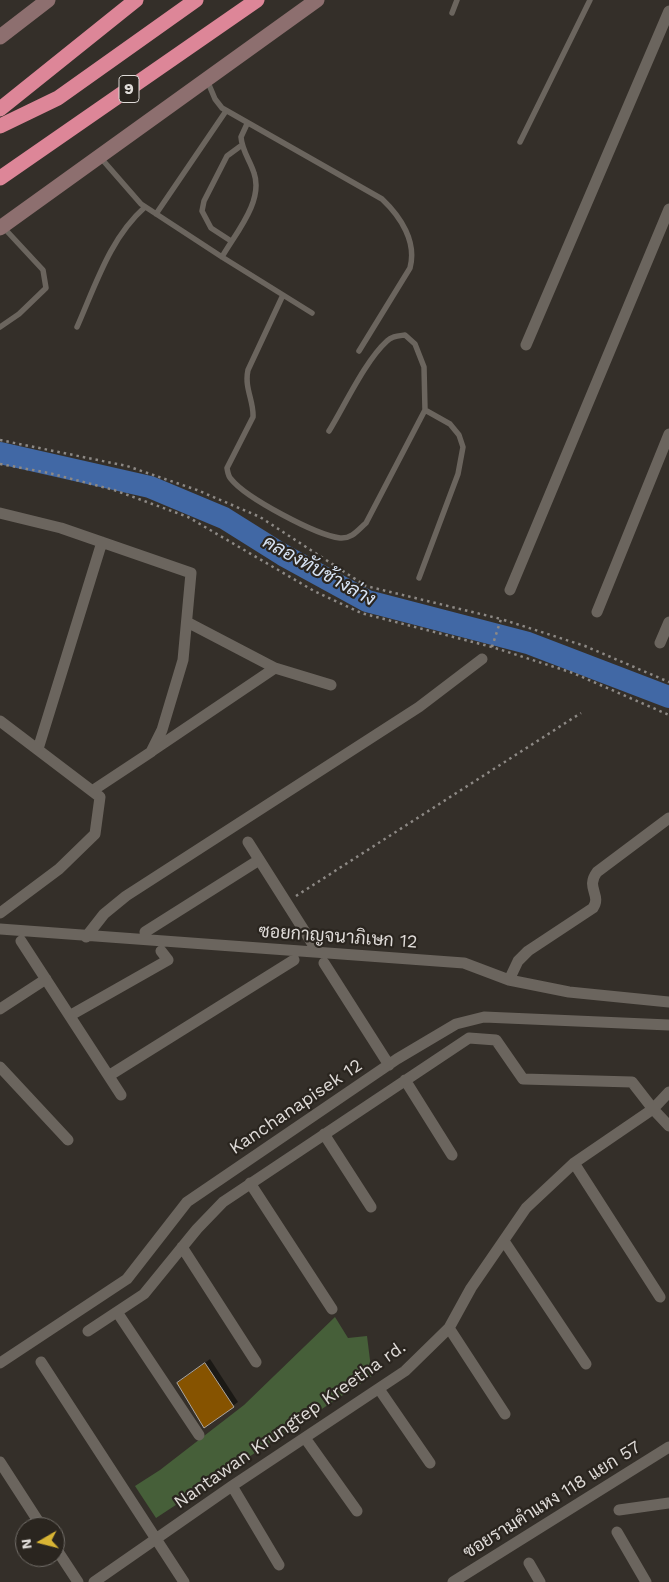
<!DOCTYPE html>
<html>
<head>
<meta charset="utf-8">
<style>
  body { margin:0 }
  #map { position:relative; width:669px; height:1582px; overflow:hidden; background:#342f29; font-family:"Work Sans",sans-serif }
  canvas { display:block }
  .north { position:absolute; left:15px; top:1517px; width:50px; height:50px; box-sizing:border-box; background:#2a251f; border:1px solid #726e69; border-radius:50%; rotate:262deg; font-size:14px; font-weight:700; line-height:20px; text-align:center; color:#dfdbd8 }
  .north::after { content:''; display:block; margin:auto; width:18px; height:22px; background:#d8b434; clip-path:polygon(50% 0,100% 100%,50% 72%,0 100%) }
</style>
</head>
<body>
<div id="map">
<canvas width="669" height="1582"></canvas>
<div class="north">N</div>
</div>
<script>
const context = document.querySelector('canvas').getContext('2d');
context.lineJoin = 'round';
function fillPath(path, color) { context.fillStyle = color; context.fill(path, 'evenodd'); }
function stroke(path, color, width, dash) { context.strokeStyle = color; context.lineWidth = width; context.lineCap = dash ? 'butt' : 'round'; context.setLineDash(dash || []); context.stroke(path); }
function write(font, color, halo, rows, align = 'center') {
  context.font = font + ' "Work Sans",Sarabun,sans-serif'; context.lineWidth = 4.5; context.setLineDash([]); context.textBaseline = 'middle'; context.strokeStyle = halo; context.fillStyle = color; for (const [text, x, y, turn = 0] of rows) {
    context.save(); context.translate(x, y); context.rotate((+turn || 0) * Math.PI / 180); context.textAlign = isNaN(turn) ? turn : align; if (halo) context.strokeText(text, 0, 0); context.fillText(text, 0, 0); context.restore();
  }
}
fillPath(new Path2D(`
  M335,1317L348,1338L367,1336L372,1376L156,1518L135,1486L160,1470L244,1405Z`), '#465f39');
fillPath(new Path2D(`
  M210,1359L238,1402L205,1426L183,1379Z`), '#0007');
stroke(new Path2D(`
  M0,453L150,487L224,518L283,555L367,601L528,643L669,697`), '#4168a5', 22);
const building = new Path2D(`
  M205,1363L234,1407L204,1428L177,1383Z`);
fillPath(building, '#865300');
stroke(building, '#aca69f', 1);
stroke(new Path2D(`
  M0,440L127,466L197,490L260,517L366,586L501,619
  M0,464L49,473L114,490L188,517L314,591L361,613L492,647L573,673L669,715
  M492,647L501,619L585,646L669,682
  M296,896L581,713`), '#8d8985', 2.5, [2.5, 4]);
stroke(new Path2D(`
  M452,13L457,0
  M207,80L215,99L222,108L382,199C401,217 417,242 410,268L359,351
  M520,142L590,0
  M100,157L141,204L222,257L312,313
  M156,214L226,111
  M231,241L211,228L202,211L204,201L227,156L242,145
  M222,257C235,234 264,201 254,173C250,160 242,151 241,137L247,124
  M283,295L248,370C244,388 254,401 253,417L227,468C228,473 228,476 231,479C246,498 316,535 340,538C352,539 358,530 366,523L425,410L424,367L415,344L405,335C398,336 392,336 387,341C365,361 345,405 329,431
  M0,327L19,314L46,288L43,270L4,228
  M77,327C96,284 110,238 145,207
  M419,578L458,474L463,447L459,435L450,424L425,410`), '#6b655e', 5.5);
stroke(new Path2D(`
  M526,345L669,11
  M0,513L61,528L191,573L183,660L162,730L151,752L92,791
  M510,590L669,209
  M597,612L669,434
  M187,622L275,668L331,685
  M660,643L669,622
  M0,721L100,797L95,834L59,869L0,913
  M38,749L102,542
  M152,751L275,668
  M248,842L312,943
  M0,929L464,963L509,980L569,992L669,1002
  M145,932L259,860
  M86,937L104,914L126,896L419,707L482,659
  M21,941L121,1095
  M324,963L389,1065
  M509,980L518,961L528,951L593,908C602,895 585,888 597,872L669,818
  M0,1009L46,979
  M71,1015L168,960L161,951
  M0,1067L68,1140
  M110,1075L294,960
  M405,1080L452,1155
  M669,1092L653,1109L669,1126
  M324,1134L371,1207
  M574,1163L660,1297
  M250,1183L332,1309
  M504,1241L586,1364
  M182,1247L256,1362
  M117,1312L199,1435
  M449,1328L505,1414
  M88,1331L144,1294L197,1229L223,1202L469,1038L496,1040L523,1079L632,1082L653,1109L574,1163L526,1208L471,1288L449,1328L405,1371L232,1486L94,1582
  M41,1362L184,1582
  M0,1363L127,1279L187,1202L397,1059L456,1024L484,1017L669,1025
  M379,1389L430,1463
  M305,1438L357,1511
  M0,1462L42,1527
  M232,1486L279,1565
  M619,1510L669,1503
  M617,1532L646,1582
  M55,1547L78,1582
  M529,1563L540,1582
  M453,1582L669,1447`), '#6b655e', 11);
stroke(new Path2D(`
  M0,37L48,0
  M0,228L317,0`), '#8d6f6f', 15);
stroke(new Path2D(`
  M0,109L136,0
  M0,126L58,98L196,0
  M0,178L257,0`), '#dd8698', 15);
for (const [x, y, w] of [
  [129,89,20]
]) { const box = new Path2D(); box.roundRect(x - w / 2, y - 13.5, w, 27, 4); context.fillStyle = '#2a251f'; context.fill(box); stroke(box, '#dfdbd8', 1); }
write('bold 16px', '#dfdbd8', null, [
  ["9",129,89]
]);
write('18px', '#dfdbd8', '#2a251f', [
  ["ซอยกาญจนาภิเษก 12",338,937,4],
  ["Kanchanapisek 12",296,1107,-34],
  ["Nantawan Krungtep Kreetha rd.",290,1425,-35],
  ["ซอยรามคำแหง 118 แยก 57",552,1500,-32]
]);
write('italic 19px', '#d6e2f3', '#2a251f', [
  ["คลองทับช้างล่าง",319,571,29]
]);
</script>
</body>
</html>
